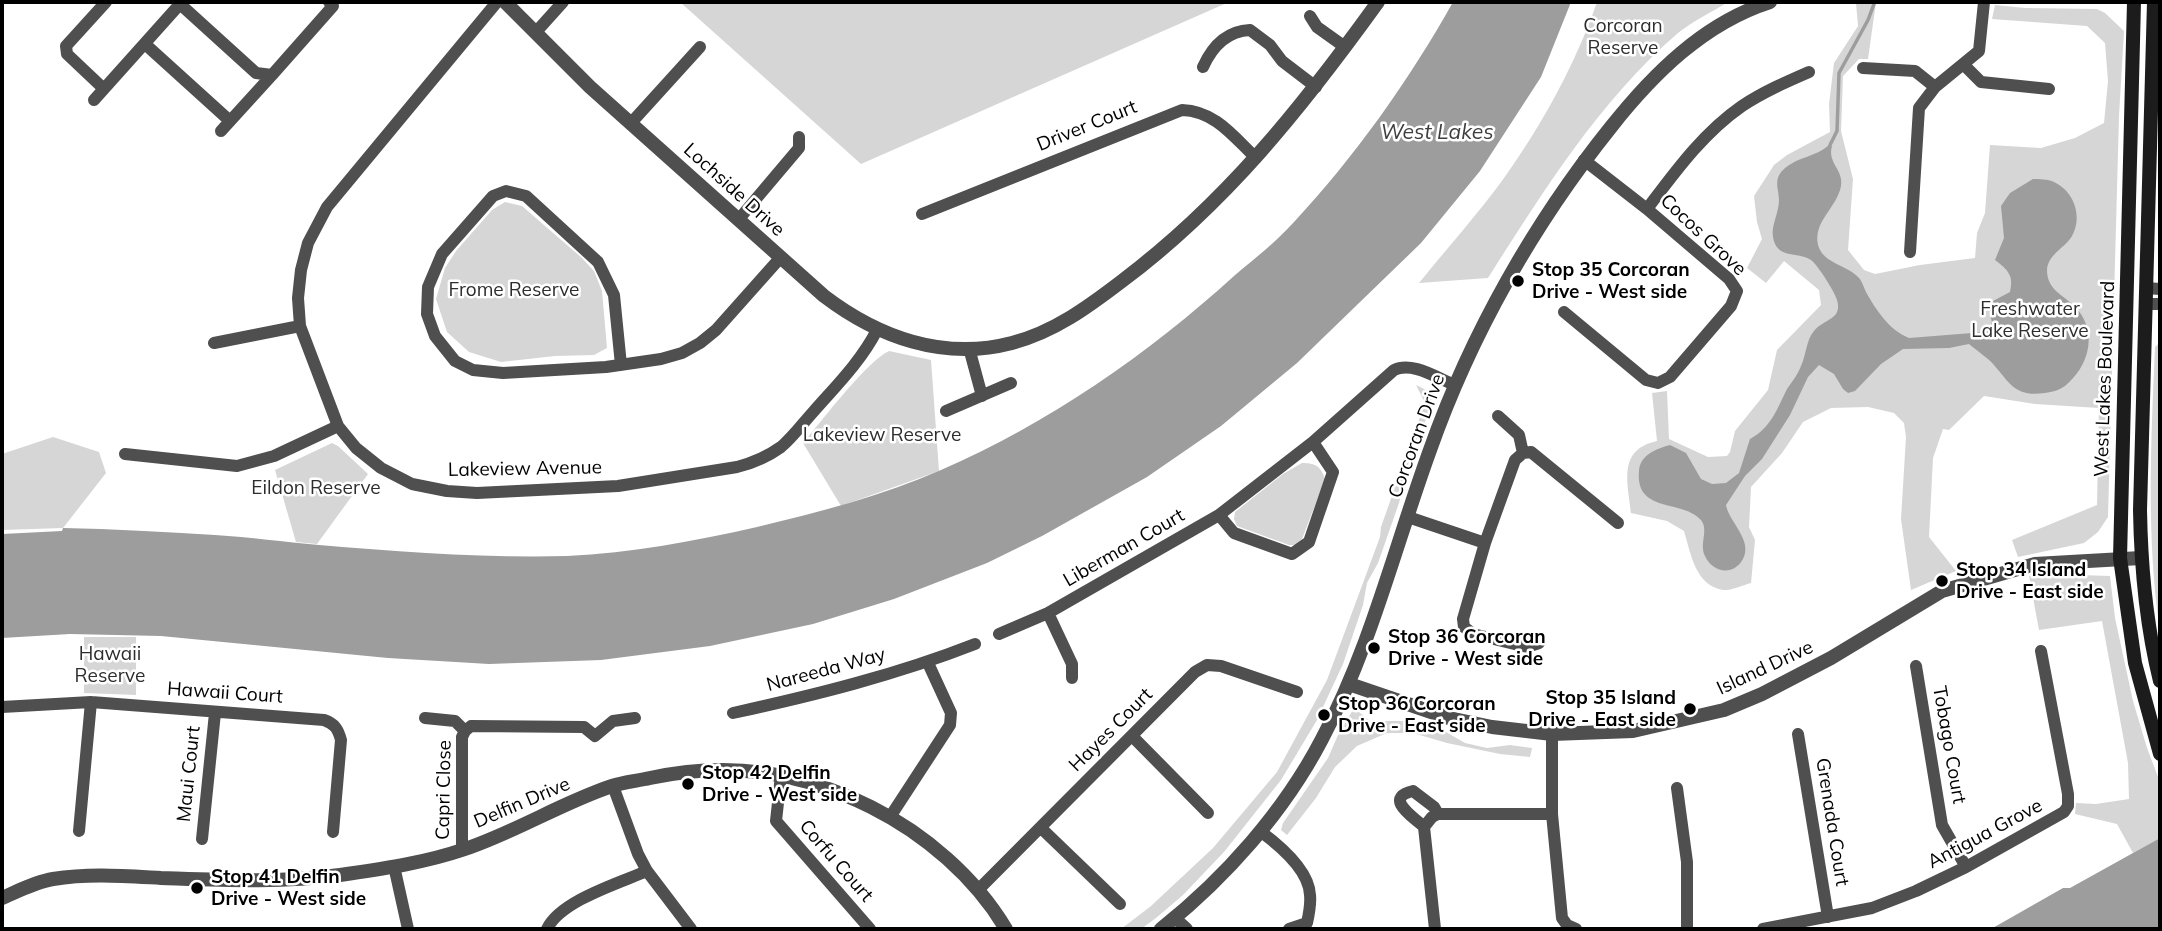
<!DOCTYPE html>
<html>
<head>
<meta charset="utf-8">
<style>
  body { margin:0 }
  #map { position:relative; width:2162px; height:931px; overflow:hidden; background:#fff; font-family:Mulish,sans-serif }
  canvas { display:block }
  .frame { position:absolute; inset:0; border:4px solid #000; pointer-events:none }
</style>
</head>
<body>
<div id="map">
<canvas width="2162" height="931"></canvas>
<div class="frame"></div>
</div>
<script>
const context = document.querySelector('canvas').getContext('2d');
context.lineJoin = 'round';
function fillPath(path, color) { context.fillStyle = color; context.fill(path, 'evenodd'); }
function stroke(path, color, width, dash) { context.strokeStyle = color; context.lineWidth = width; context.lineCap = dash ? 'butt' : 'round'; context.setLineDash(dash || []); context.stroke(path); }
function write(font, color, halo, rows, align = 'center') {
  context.font = font + ' Mulish,sans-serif'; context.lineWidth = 5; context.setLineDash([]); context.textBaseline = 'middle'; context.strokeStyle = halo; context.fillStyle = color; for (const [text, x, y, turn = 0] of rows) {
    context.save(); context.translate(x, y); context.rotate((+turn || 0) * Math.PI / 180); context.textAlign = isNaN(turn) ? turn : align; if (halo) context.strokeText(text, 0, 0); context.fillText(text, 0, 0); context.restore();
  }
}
fillPath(new Path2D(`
  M680,2H1229L861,164Z
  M1597,2H1728C1712,12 1693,21 1678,33C1599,101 1543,192 1488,278L1419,283C1447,248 1478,214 1504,178C1543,123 1575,65 1597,2Z
  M1876,2L1868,59H1859L1843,76L1841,131L1853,179L1848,250L1864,270L1875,274L1920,265L1975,258L1977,233L1985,213L1990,145L2041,148L2075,138L2104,123L2108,81L2105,43L2087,26L1992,19L1995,5L2025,8L2097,9L2105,13L2124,31L2119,116L2108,517L2098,532L2084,543L2018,557L2012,540L2097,505L2099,408L2035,404L1984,396L1949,430L1943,429L1933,458L1929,537L1956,571L1911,590L1901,519L1906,437L1904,423L1894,413L1868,407L1831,408L1803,422L1782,453L1751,487L1749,527L1755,540L1751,583C1743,585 1731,591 1723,590C1695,585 1691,554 1684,531L1667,521L1631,513C1628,482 1617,450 1657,441L1652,393L1667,391L1669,439L1708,457L1727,456L1730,452L1735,431L1768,390L1777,350L1821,305L1819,290L1784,261L1766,283L1747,268L1762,239L1757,222L1754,196L1774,165L1787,155L1830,132L1829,104L1834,63L1858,26L1856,3Z
  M505,202L522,206L582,258L594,271L602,291L607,348L594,355L555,356L501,362L469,352L447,332L436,299L445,268L456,251L492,210Z
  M2160,342V631C2146,536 2151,442 2155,347Z
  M889,351L931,360L939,471L841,506L803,443C822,421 866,362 889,351Z
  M1416,385L1432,393V406L1411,453L1399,503L1378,563L1367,583L1363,605L1343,664L1317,720L1281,780L1224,852L1183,895L1156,918L1141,929H1121L1151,906L1213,848L1277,772L1327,680L1380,537L1381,527L1425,403Z
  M53,437L99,452L106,473L63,528L2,530V454Z
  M332,443L338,446L368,474L317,544L296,542L275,470Z
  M1302,463C1315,463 1321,466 1325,479L1302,539L1296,545H1289L1237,526L1234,519L1235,512L1283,474Z
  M2048,574L2110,576L2115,618L2133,701L2147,748L2160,782V838L2133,853L2117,824L2075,814L2076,803L2096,804L2129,799L2128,763L2102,621L2039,630L2029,576Z
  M84,637H136V695L84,693Z
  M1354,708L1370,721H1405L1441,729L1465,743L1487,748L1510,745L1532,748L1530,757L1500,754L1447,743L1413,733H1387L1357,746L1335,767L1316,798L1287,835L1281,830L1283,823L1328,758L1338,735Z`), '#d6d6d6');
fillPath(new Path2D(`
  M1453,2H1571L1541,77L1480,171L1421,243L1297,363L1221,426L1147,477L1042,536L987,563L894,599L813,624L710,646L601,660L489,664L388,658L161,636L70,634L2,638V534L62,531L63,528C113,529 164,532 215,535C250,537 284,542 319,545C401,552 484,558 567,556C631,553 695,541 757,527C819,512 882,496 941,470C1049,423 1147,355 1234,276C1254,259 1276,242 1294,222C1354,158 1410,79 1453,2Z
  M1829,145L1832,146C1827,163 1844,170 1841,186C1837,208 1813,221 1818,245C1823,264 1848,265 1859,278C1862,281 1864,288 1866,292C1876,310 1889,330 1909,338L1985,332L1992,323L1990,313L1993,301L2010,292C2014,275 2008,270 1995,260L2004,238L2001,206L2010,193L2033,179C2039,179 2048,179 2054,182C2074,191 2083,217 2072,236C2065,248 2048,254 2047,270C2047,292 2067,296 2078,310C2098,335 2088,367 2065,386C2059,390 2053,392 2045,393C2016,397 2011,385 1994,365C1987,357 1977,351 1969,344L1949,348L1903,349L1881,364L1855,391L1848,393L1843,389L1834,374L1819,365L1808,377L1790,415L1762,459L1745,476L1726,505C1729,522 1753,540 1743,559C1733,577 1712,572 1705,556C1699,544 1709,530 1701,520C1683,499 1635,514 1639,471C1640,455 1656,449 1670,445L1686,453L1701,479L1712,484L1726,483L1739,473L1750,439C1771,428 1777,409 1787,389C1792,382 1798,374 1801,366C1806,356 1806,340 1814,331C1823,319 1843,320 1837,300C1835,292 1817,264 1811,260C1797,251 1777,260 1773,237C1771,225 1779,213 1779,200C1779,189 1773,180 1783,170C1796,157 1816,157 1829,145Z
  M2160,838V929H1991L2063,888H2070Z`), '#9d9d9d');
stroke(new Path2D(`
  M1830,145L1837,131L1839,73L1868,20L1874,4`), '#9d9d9d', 3.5);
stroke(new Path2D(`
  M497,2L327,207L308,243L301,270L298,298L300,326L338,426L356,448L381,468L412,484L447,491L477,493L618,486L737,467C753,463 767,457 781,447C793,437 803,423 814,411C837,385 861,361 877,330
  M1310,16L1317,27L1345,47
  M536,32L563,2
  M145,44L230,121
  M1964,65L1981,82L2049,89
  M1203,67C1212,47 1227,31 1250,30L1270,45L1282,61L1316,87
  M1863,68L1915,71L1935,87
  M104,89L67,54L66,46L106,2
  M94,100L180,4L256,73L272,75L333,6L329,2
  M631,123L700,47
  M221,131L272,75
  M1647,209C1675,172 1703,133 1742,106C1763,92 1786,82 1809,72
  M922,214L1182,110C1215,111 1233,136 1256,158
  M739,219L799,148V137
  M1910,252L1919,108L1935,87L1979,51L1984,2
  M2146,288L2160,289
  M2147,304H2160
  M1564,312L1646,380L1658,383L1670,377L1731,306L1737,291L1729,279L1647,209L1584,160
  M214,343L300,326
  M969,348L982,396
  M621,365L614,295L598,262L526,196L506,191L493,196L442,254L428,287L427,314L435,336L455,361L473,370L503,373L606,367L661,359L682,353L700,343L716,330L781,257
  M946,411L1011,383
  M1498,416L1519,435L1523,453
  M125,454L237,466L274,456L338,426
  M1219,515L1234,533L1292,554L1309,542L1333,472L1313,442
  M1408,517L1485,543L1463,619L1464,627L1473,634L1527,647L1539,643
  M1485,543L1515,460L1523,453L1531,452L1618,523
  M1048,613L1072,664V678
  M999,634L1048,613L1219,515L1313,442L1394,370C1412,361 1437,378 1455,385
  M1916,666L1942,825L1966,867
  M2,707L91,702L324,720C335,724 338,729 341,740L333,832
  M733,713C815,695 896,675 975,644
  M425,718L455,721L465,731
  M1552,734V814L1562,918L1567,925L1576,929
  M1798,734L1828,917
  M1133,737L1208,813
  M781,775L776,821L870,929
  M613,786L638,854L647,871L691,929
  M1677,788L1687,862V929
  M890,817L950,725L951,713L928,663
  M1424,827C1415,818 1382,798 1413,791L1434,807L1438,814
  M1041,828L1120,904
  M79,831L91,702
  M1260,831C1279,845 1309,870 1310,895C1311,904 1309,914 1307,923L1289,929
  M202,839L215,713
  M462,850V737L465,731L471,726L584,727L595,736L613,721L635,718
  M394,866L408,929
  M978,890L1195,672L1207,665L1221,666L1297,692
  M1175,918L1187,929
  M547,929C560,901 619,883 647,871
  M1435,929L1424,827L1432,817L1438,814H1552
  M1763,929L1872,908L1916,891L1966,867L2064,812L2068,806V794L2041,651`), '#4f4f4f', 12);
stroke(new Path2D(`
  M505,2L590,87L824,296C878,337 943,361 1012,343C1054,332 1088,307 1122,281C1226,203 1303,106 1378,2
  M1349,684L1449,718L1492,727L1552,734L1633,731L1724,710L1762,694L1831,658L1942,591L2035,564L2141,558
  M2,898C18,891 35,882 53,879C89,873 125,876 161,878C221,880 280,883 340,875C380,869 424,863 462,850C514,833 561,803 612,786C624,782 637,781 650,778C729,761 798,771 871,807C925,834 975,877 1006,929
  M1161,929C1225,878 1284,812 1322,739C1371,647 1395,546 1430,450C1471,334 1534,223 1611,127C1653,74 1704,23 1770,2`), '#4f4f4f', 14);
stroke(new Path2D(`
  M2134,2L2120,558L2135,663L2160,754
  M2154,2L2140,510C2141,568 2146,625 2160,681`), '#1c1c1c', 14);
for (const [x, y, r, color] of [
  [1518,281,7,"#000"],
  [1942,581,7,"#000"],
  [1374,648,7,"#000"],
  [1690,709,7,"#000"],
  [1324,715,7,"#000"],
  [688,784,7,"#000"],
  [197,888,7,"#000"]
]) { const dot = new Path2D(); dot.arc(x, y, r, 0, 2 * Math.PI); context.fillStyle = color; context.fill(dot); stroke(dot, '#fff', 2.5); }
write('19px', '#2d2d2d', '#fff', [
  ["Corcoran",1623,26],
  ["Reserve",1623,48],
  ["Frome Reserve",514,290],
  ["Freshwater",2030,309],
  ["Lake Reserve",2030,331],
  ["Lakeview Reserve",882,435],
  ["Eildon Reserve",316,488],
  ["Hawaii",110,654],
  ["Reserve",110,676]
]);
write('19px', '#000', '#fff', [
  ["Driver Court",1087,126,-22],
  ["Lochside Drive",734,190,42],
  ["Cocos Grove",1703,235,43],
  ["West Lakes Boulevard",2105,379,-88],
  ["Corcoran Drive",1417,436,-70],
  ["Lakeview Avenue",525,469,-1],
  ["Liberman Court",1124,548,-30],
  ["Island Drive",1765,668,-25],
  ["Nareeda Way",826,670,-15],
  ["Hawaii Court",225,693,4],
  ["Hayes Court",1111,730,-45],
  ["Tobago Court",1949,745,80],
  ["Maui Court",189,774,-84],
  ["Capri Close",444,790,-89],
  ["Delfin Drive",522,803,-23],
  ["Grenada Court",1832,822,81],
  ["Antigua Grove",1985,834,-28],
  ["Corfu Court",836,861,49]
]);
write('bold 19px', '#000', '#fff', [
  ["Stop 35 Corcoran",1532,270],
  ["Drive - West side",1532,292],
  ["Stop 34 Island",1956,570],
  ["Drive - East side",1956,592],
  ["Stop 36 Corcoran",1388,637],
  ["Drive - West side",1388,659],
  ["Stop 35 Island",1676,698,"right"],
  ["Drive - East side",1676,720,"right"],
  ["Stop 36 Corcoran",1338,704],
  ["Drive - East side",1338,726],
  ["Stop 42 Delfin",702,773],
  ["Drive - West side",702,795],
  ["Stop 41 Delfin",211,877],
  ["Drive - West side",211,899]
], 'left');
write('italic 21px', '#3e3e3e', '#fff', [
  ["West Lakes",1437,133]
]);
</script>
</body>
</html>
